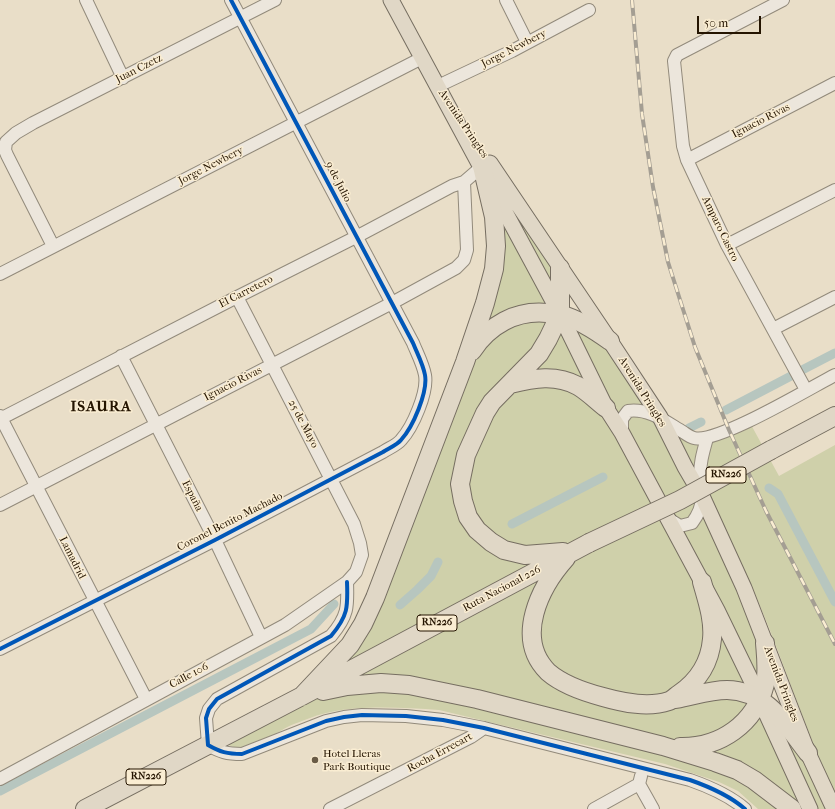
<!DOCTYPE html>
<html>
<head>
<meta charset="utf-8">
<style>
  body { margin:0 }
  #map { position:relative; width:835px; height:809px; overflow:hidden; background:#e9dec8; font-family:"IM FELL French Canon",serif }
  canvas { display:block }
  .scale { position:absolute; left:697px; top:16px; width:64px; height:18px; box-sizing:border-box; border:2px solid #241400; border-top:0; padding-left:5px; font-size:12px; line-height:14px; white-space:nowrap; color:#241400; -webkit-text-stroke:3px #faedd2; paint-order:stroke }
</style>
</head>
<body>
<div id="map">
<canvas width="835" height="809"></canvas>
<div class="scale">50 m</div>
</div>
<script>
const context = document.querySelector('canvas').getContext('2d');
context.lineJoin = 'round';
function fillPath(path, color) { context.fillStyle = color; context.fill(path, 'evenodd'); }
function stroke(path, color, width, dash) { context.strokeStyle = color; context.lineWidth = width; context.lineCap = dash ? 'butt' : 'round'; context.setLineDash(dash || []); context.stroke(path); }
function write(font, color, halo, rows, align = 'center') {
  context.font = font + ' "IM FELL French Canon",serif'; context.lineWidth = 3; context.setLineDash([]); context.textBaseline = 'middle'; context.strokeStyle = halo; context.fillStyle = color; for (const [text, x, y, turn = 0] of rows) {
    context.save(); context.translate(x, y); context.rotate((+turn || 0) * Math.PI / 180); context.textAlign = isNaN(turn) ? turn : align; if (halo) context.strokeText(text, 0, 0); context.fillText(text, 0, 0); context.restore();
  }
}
fillPath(new Path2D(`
  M490,168L549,259L557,281L556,298Z
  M494,202L555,311L529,308L475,342L492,288Z
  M554,317L467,443L471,530L549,559L323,680L348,656L465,372L496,330Z
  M568,321L607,346L646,407L619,417Z
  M560,322L597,397L523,377Z
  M558,381L605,415L683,559L702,601L707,649L676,692L653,699L588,687L547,663L535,621L571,543L545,550L492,539L465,500L481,429L512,388Z
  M634,413L653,421L658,426L691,487L697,506L691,518L681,522L672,514L625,424L627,417Z
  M749,421L779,476L835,445V794C810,740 791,684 769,628C750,580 728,534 706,488L703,476L710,440Z
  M669,427L701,443L695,474Z
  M703,511L756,633L761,686L677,528Z
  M542,572L531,649L600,701L711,694L754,701L746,714L694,744L548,714L345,683Z
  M714,614L752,691L713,687L699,682Z
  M387,686L728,769L788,809H758L738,791L719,782L665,764L439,710C405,708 364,705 331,712C319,714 305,720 294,724C274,732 247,758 227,744L296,703L341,691Z
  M758,707L805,809H796L702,749Z
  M774,715L798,750L828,809H815Z`), '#cfd0aa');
stroke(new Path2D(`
  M804,369L835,353
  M726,410L791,376
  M689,428L701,422
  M769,488L778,494L835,602
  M512,524L603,477
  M400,605L417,590L431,576L438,562
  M0,791L311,629L334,604`), '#b7c6bf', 9);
const minor = new Path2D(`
  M86,0L123,78
  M506,0L527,42
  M783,0L677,55L674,61L683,146L687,160L727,245L806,390
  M438,86L512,51L589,10
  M687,160L835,83
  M727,245L835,190
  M53,246L7,155L5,150L6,142L16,133L33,123L275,0
  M0,274L422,58
  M773,329L835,297
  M121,356L215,540L261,637
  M0,416L146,699
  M0,419L237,297L356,237L452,186L464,182L486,163
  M622,433V419L628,411C649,408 666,422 683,432C686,434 690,437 694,438C717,444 810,388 835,375
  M0,505L392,303L456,268L464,260L467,250L464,182
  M667,518L680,526L692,523C698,515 702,507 702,497C702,492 700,487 700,481C699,466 703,452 707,438
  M347,582C348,607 348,616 331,636L217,699L209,709L206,718L208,745C220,752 227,754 242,754L326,721L344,717L362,715L406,716L443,720L484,728L690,780C710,787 729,795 745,809
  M0,649L215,540L383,452C389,448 397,445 401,440C413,427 428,392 425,375C423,364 417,353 413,343L231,0
  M641,776L639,784L653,809
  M0,779L285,625L347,582L356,572L362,555L360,543L354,524L237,297
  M330,809L471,737L484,728
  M594,809L639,784`);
const major = new Path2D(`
  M391,0L560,314L606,408L622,433L717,610L750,678L810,809
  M490,163L610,341L660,417L685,467L702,496L744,588L808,753L834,809`);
const highway = new Path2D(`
  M560,268V314L548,339L539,354L492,402L485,413L466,455L460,484L463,501L468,517L477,530L491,542L504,550L525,555L563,552
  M472,351C489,325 516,310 547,313C552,313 557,313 562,315C580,320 595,330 610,341
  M510,384C534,378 556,374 578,386C588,392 597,401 606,408
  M771,450L835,416
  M566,558C540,587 514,638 548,672C563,685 584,692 603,697C624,703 648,708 669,701C672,700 676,696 679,694C698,681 710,662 712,639C714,620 707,600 702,582
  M323,691L347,686L381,683L409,685L477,699L663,746L715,762L737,770L754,780L792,809
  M302,696L350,645L363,624L375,598L465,362L485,303L494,269L496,246L494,217L482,166
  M676,699C693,696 710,690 727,690C766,690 787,726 808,753
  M680,747C720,748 755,724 765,684C768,671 766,656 765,643
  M85,809L302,696L589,543`);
stroke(minor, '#928a7b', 14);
stroke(major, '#766e61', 17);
stroke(highway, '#766e61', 20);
stroke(minor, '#ece6dc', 12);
stroke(major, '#e0d7c6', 15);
stroke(highway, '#e0d7c6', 18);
const rail = new Path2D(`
  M632,0L642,114L653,187L668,262L695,347L729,430L766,511L835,644`);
stroke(rail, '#a49e93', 4);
stroke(rail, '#faedd2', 2.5, [8]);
const highwayBridge = new Path2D(`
  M589,543L680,500L771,450`);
stroke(highwayBridge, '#766e61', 20, []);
stroke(highwayBridge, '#e0d7c6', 18);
stroke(new Path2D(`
  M347,582C348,607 348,616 331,636L217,699L209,709L206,718L208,745C220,752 227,754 242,754L326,721L344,717L362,715L406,716L443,720L484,728L690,780C710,787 729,795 745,809
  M0,649L215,540L383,452C389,448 397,445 401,440C413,427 428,392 425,375C423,364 417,353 413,343L231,0`), '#0057b8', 4);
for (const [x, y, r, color] of [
  [315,760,4,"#695b46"]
]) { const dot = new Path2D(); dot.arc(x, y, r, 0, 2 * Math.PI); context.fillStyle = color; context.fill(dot); stroke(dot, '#faedd2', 1.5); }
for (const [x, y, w] of [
  [726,475,40],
  [437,623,40],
  [146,777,40]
]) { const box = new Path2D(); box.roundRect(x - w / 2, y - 8, w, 16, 3); context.fillStyle = '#faedd2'; context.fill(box); stroke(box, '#241400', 1); }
write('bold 10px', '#241400', null, [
  ["RN226",726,475],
  ["RN226",437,623],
  ["RN226",146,777]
]);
write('11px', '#241400', '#faedd2', [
  ["Jorge Newbery",514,49,-27],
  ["Juan Czetz",139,69,-27],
  ["Ignacio Rivas",761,121,-27],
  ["Avenida Pringles",463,124,56],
  ["Jorge Newbery",211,166,-27],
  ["9 de Julio",338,182,63],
  ["Amparo Castro",720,229,64],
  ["El Carretero",246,292,-27],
  ["Ignacio Rivas",233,384,-27],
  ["Avenida Pringles",642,392,58],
  ["25 de Mayo",303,424,62],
  ["España",192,496,63],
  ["Coronel Benito Machado",230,522,-27],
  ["Lamadrid",72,558,63],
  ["Ruta Nacional 226",502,589,-28],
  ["Calle 106",189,676,-28],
  ["Avenida Pringles",781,684,69],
  ["Rocha Errecart",440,753,-28]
]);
write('11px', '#241400', '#faedd2', [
  ["Hotel Lleras",323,754],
  ["Park Boutique",323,767]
], 'left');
context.letterSpacing = '1px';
write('bold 15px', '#241400', '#faedd2', [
  ["ISAURA",101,407]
]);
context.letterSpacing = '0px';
</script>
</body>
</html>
